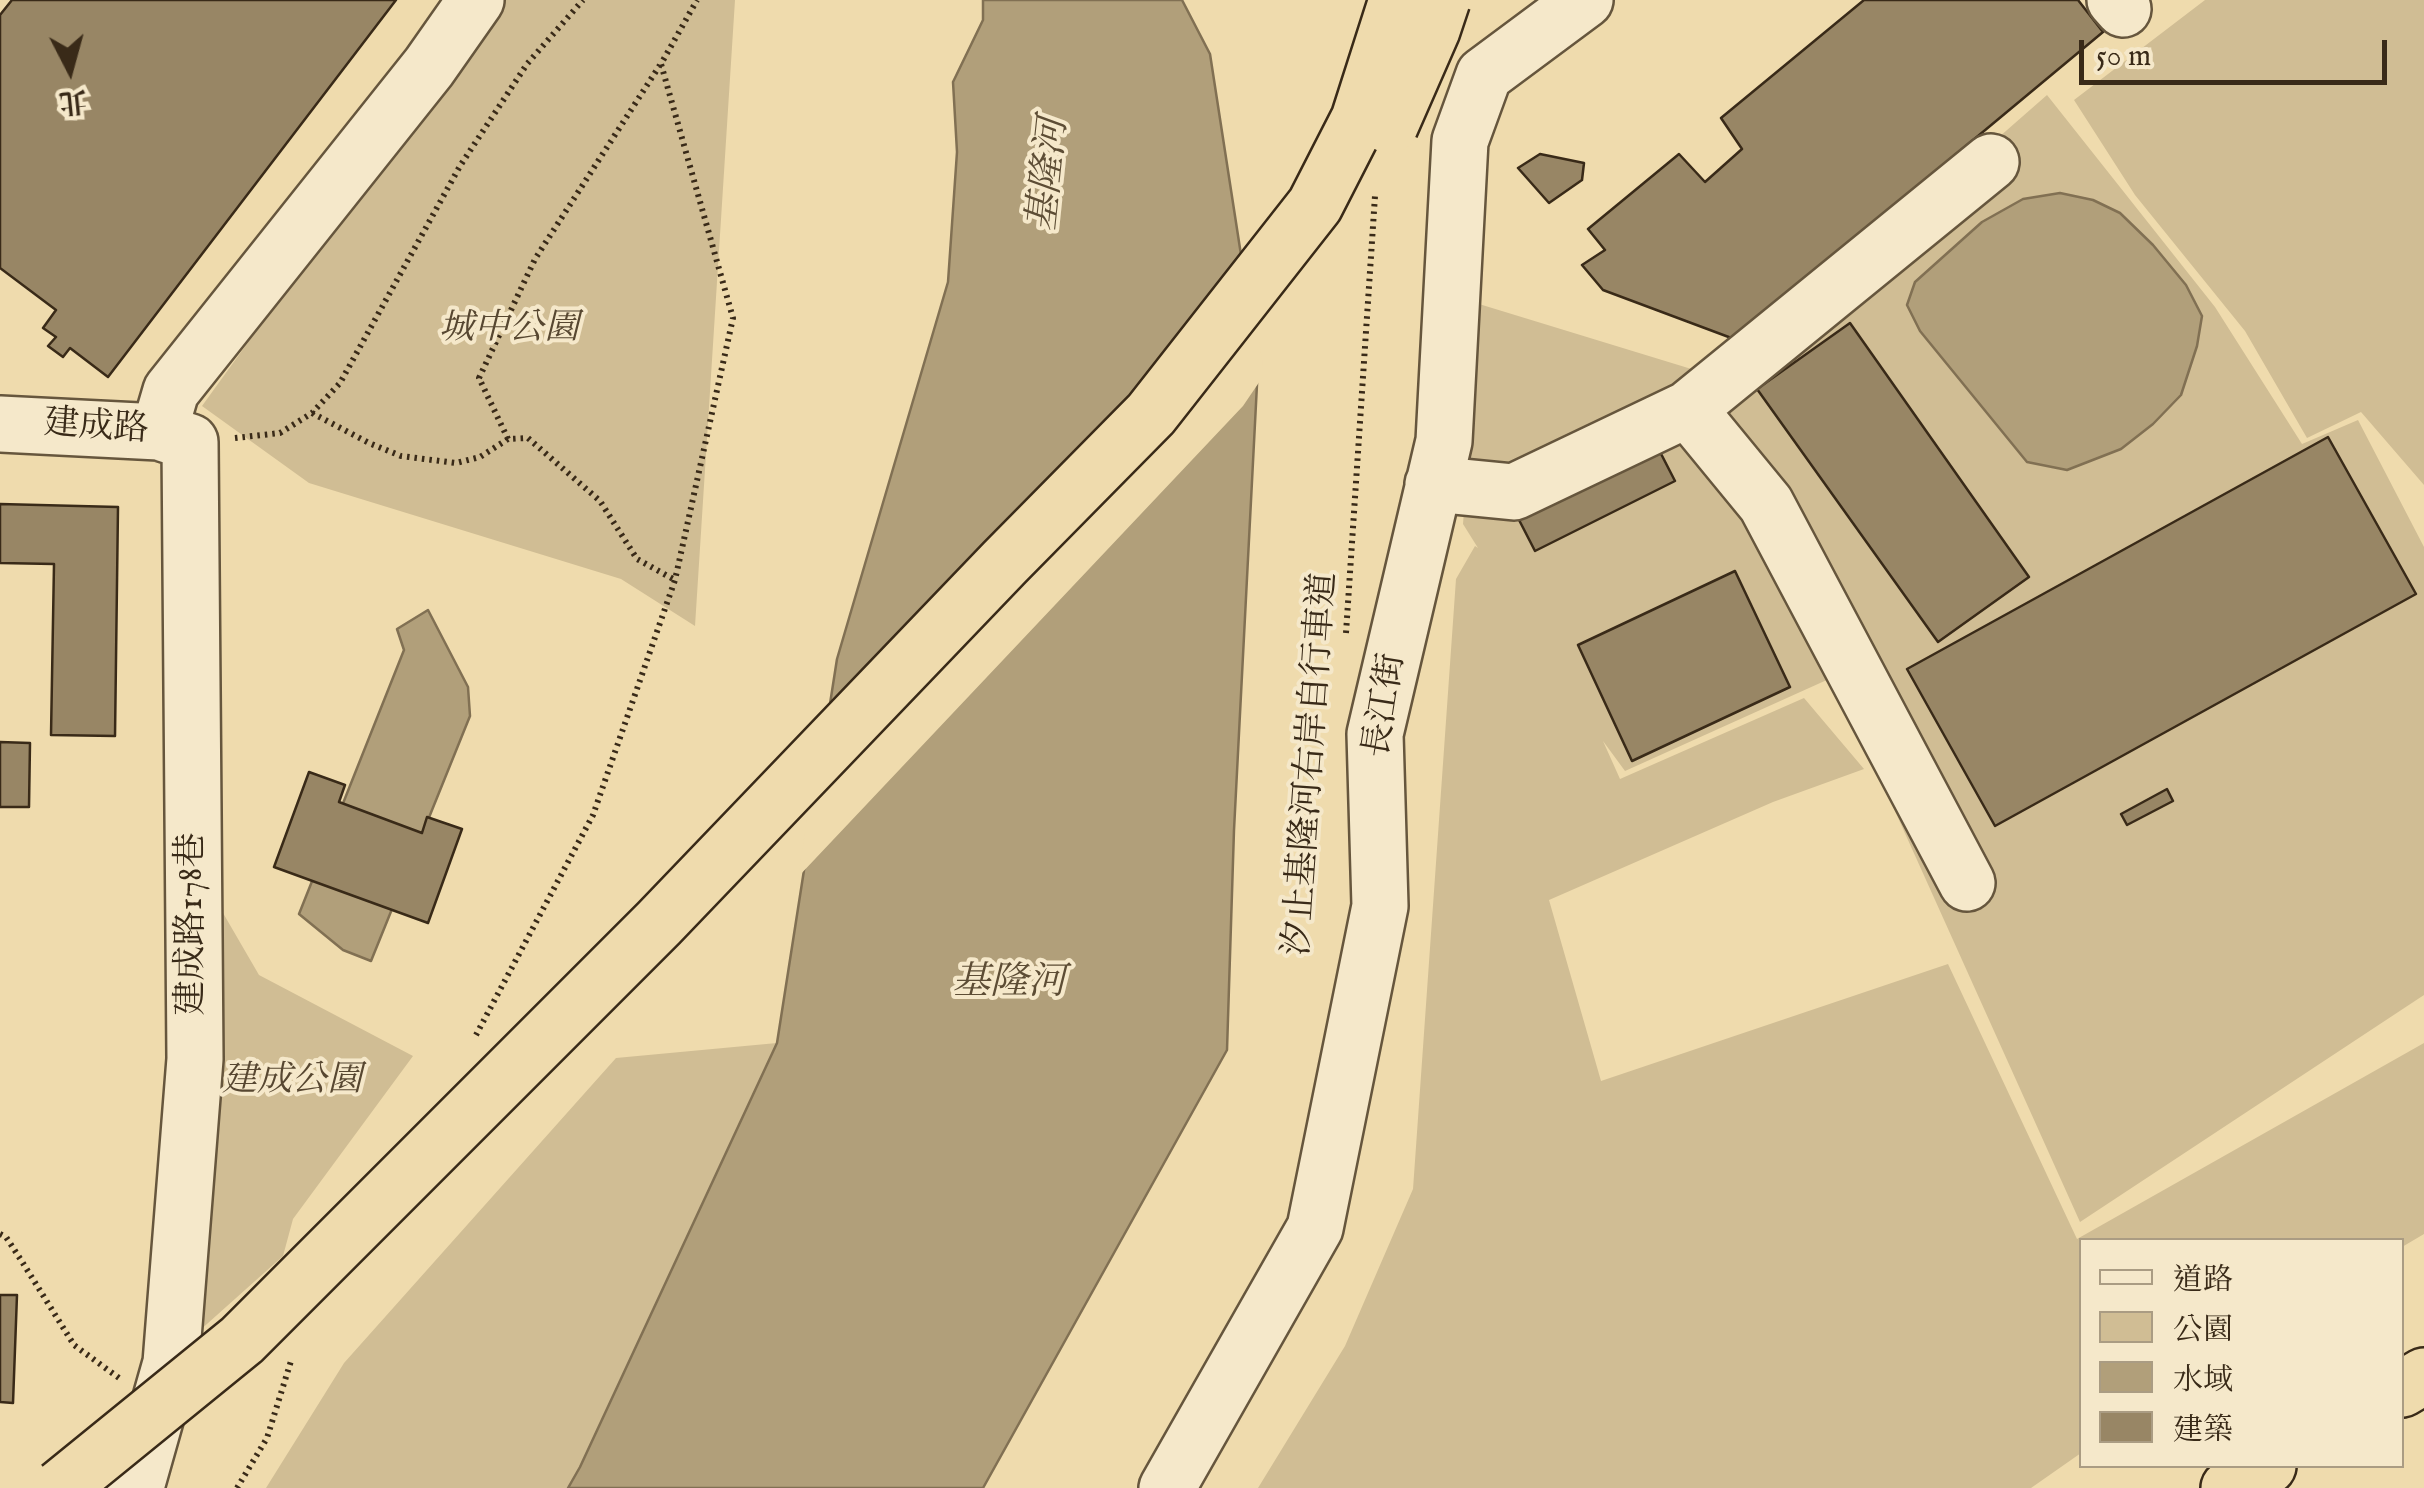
<!DOCTYPE html>
<html>
<head>
<meta charset="utf-8">
<style>
  body { margin:0 }
  #map { position:relative; width:2424px; height:1488px; overflow:hidden; background:#efdbad; font-family:"IM FELL English","Noto Serif TC",serif }
  canvas { display:block }
  .legend { position:absolute; left:2079px; top:1238px; width:325px; height:230px; box-sizing:border-box; background:#f5e8ca; border:2px solid #aa9c83; margin:0; padding:12px 18px; list-style:none; font-size:30px; color:#392a18 }
  .legend li { display:flex; align-items:center; gap:20px; height:50px }
  .legend b { width:50px; border:2px solid #aa9c83 }
  .north { position:absolute; left:20px; top:20px; width:100px; height:100px; -webkit-text-stroke:8px #f5e8ca; paint-order:stroke; rotate:174deg; font-size:28px; font-weight:700; line-height:40px; text-align:center; color:#392a18 }
  .north::after { content:''; display:block; margin:auto; width:35px; height:45px; background:#392a18; clip-path:polygon(50% 0,100% 100%,50% 72%,0 100%) }
  .scale { position:absolute; left:2079px; top:40px; width:308px; height:45px; box-sizing:border-box; border:5px solid #392a18; border-top:0; padding-left:12px; font-size:30px; line-height:35px; white-space:nowrap; color:#392a18; -webkit-text-stroke:8px #f5e8ca; paint-order:stroke }
</style>
</head>
<body>
<div id="map">
<canvas width="2424" height="1488"></canvas>
<ul class="legend">
<li><b style="height:12px;background:#f5e8ca"></b>道路</li>
<li><b style="height:28px;background:#d0bd94"></b>公園</li>
<li><b style="height:28px;background:#b19f7a"></b>水域</li>
<li><b style="height:28px;background:#988665"></b>建築</li>
</ul>
<div class="north">北</div>
<div class="scale">50 m</div>
</div>
<script>
const context = document.querySelector('canvas').getContext('2d');
context.lineJoin = 'round';
function fillPath(path, color) { context.fillStyle = color; context.fill(path, 'evenodd'); }
function stroke(path, color, width, dash) { context.strokeStyle = color; context.lineWidth = width; context.lineCap = dash ? 'butt' : 'round'; context.setLineDash(dash || []); context.stroke(path); }
function write(font, color, halo, rows, align = 'center') {
  context.font = font + ' "IM FELL English","Noto Serif TC",serif'; context.lineWidth = 8; context.setLineDash([]); context.textBaseline = 'middle'; context.strokeStyle = halo; context.fillStyle = color; for (const [text, x, y, turn = 0] of rows) {
    context.save(); context.translate(x, y); context.rotate((+turn || 0) * Math.PI / 180); context.textAlign = isNaN(turn) ? turn : align; if (halo) context.strokeText(text, 0, 0); context.fillText(text, 0, 0); context.restore();
  }
}
fillPath(new Path2D(`
  M499,0H735L695,626L621,579L309,483L202,406L428,93Z
  M2205,0H2424V485L2361,412L2307,438L2245,331L2135,195L2074,100Z
  M2047,95L2215,307L2302,444L2358,420L2424,547V995L2080,1222L1872,760L1829,679L1625,771L1603,741L1620,779L1804,698L1864,769L1773,802L1549,900L1601,1081L1948,964L2077,1239L2424,1043V1234L2402,1247V1240H2082L2081,1453L2031,1488H1258L1345,1346L1413,1189L1456,579L1475,546L1478,548L1463,524L1479,304L1711,375L1942,187Z
  M223,913L259,975L413,1056L293,1219L283,1256L198,1332Z
  M777,1043L580,1467L568,1488H266L344,1363L616,1058Z`), '#d0bd94');
const water = new Path2D(`
  M983,0H1182L1210,54L1258,365L1234,830L1227,1050L983,1488H568L580,1467L777,1043L837,659L948,282L957,152L953,82L983,20Z
  M2060,193L2093,200L2120,213L2153,245L2186,285L2202,316L2197,346L2181,395L2153,424L2121,449L2067,470L2027,462L1920,331L1907,305L1915,282L1982,222L2023,199Z
  M428,610L468,687L470,716L371,961L343,950L299,914L404,650L397,629Z`);
fillPath(water, '#b19f7a');
stroke(water, '#817053', 2.5);
fillPath(new Path2D(`
  M1247,266L1263,365L1262,378L1243,406L798,877L822,726L1140,401Z`), '#efdbad');
const building = new Path2D(`
  M12,0H396L108,377L70,348L63,357L48,346L56,337L43,328L56,310L0,268V15Z
  M1864,0H2078L2103,32L1734,339L1603,290L1582,265L1605,250L1588,229L1679,154L1705,182L1742,149L1721,118Z
  M1540,154L1584,163L1582,180L1549,203L1518,168Z
  M1850,323L2029,577L1938,642L1757,389Z
  M2328,437L2416,594L1995,826L1907,669Z
  M1657,446L1675,481L1535,551L1517,516Z
  M0,504L118,507L115,736L51,735L54,564L0,563Z
  M1735,571L1790,687L1632,761L1578,645Z
  M0,742L30,743L29,807H0Z
  M309,772L345,785L339,802L422,833L427,817L462,829L428,923L274,867Z
  M2167,789L2173,801L2127,825L2121,814Z
  M0,1295H17L13,1403L0,1402Z`);
fillPath(building, '#988665');
stroke(building, '#392a18', 2.5);
const minor = new Path2D(`
  M2115,0L2123,9
  M1688,409L1766,504L1967,883
  M0,424L159,432L190,442L195,1059L171,1363L138,1480L132,1488
  M159,432L171,391L429,67L476,0
  M1433,484L1514,492L1688,409L1991,162
  M1167,1488L1315,1228L1380,906L1375,734L1444,441L1460,141L1484,75L1585,0`);
const highway = new Path2D(`
  M2402,1389L2424,1376
  M2229,1488L2268,1466`);
stroke(minor, '#66563d', 60);
stroke(highway, '#392a18', 60);
stroke(new Path2D(`
  M312,413L369,443L401,456L456,463L480,457L508,439L528,438L600,501L637,559L675,580
  M235,438L280,433L312,413L340,383L460,166L527,64L583,0
  M508,439L479,378L535,259L660,65
  M1346,633L1375,196
  M476,1035L593,815L675,580L733,318L661,64L697,0
  M0,1234L6,1237L21,1260L74,1345L119,1378
  M237,1488L267,1438L291,1361`), '#392a18', 6, [2.5, 5]);
stroke(minor, '#f5e8ca', 55);
stroke(highway, '#efdbad', 55);
const highwayBridge = new Path2D(`
  M1390,126L1432,30L1442,0
  M60,1488L242,1340L659,923L1005,562L1151,414L1315,205L1359,119L1397,0`);
stroke(highwayBridge, '#392a18', 60, []);
stroke(highwayBridge, '#efdbad', 55);
write('italic 35px', '#574731', '#f5e8ca', [
  ["城中公園",509,331],
  ["建成公園",292,1083]
]);
write('35px', '#392a18', '#f5e8ca', [
  ["建成路",96,429,4],
  ["長江街",1387,706,-81],
  ["汐止基隆河右岸自行車道",1313,764,-86],
  ["建成路178巷",194,924,-90]
]);
write('italic 38px', '#5d4d35', '#f5e8ca', [
  ["基隆河",1051,175,-84],
  ["基隆河",1009,985]
]);
</script>
</body>
</html>
